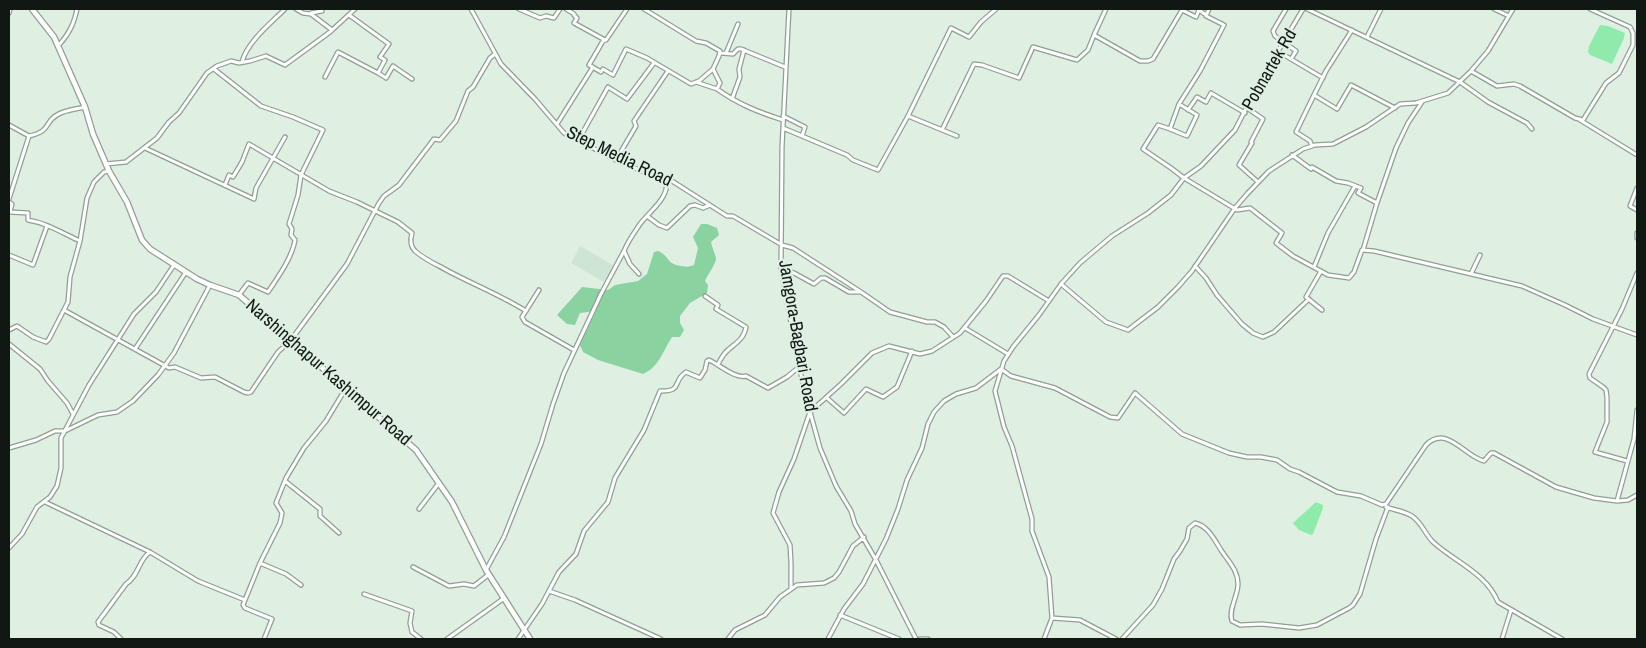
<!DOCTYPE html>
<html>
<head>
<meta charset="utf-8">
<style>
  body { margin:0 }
  #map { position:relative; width:1646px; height:648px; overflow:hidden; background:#dff0e3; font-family:"Archivo Narrow",sans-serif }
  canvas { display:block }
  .frame { position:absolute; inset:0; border:10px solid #111713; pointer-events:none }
</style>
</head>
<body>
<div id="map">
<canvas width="1646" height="648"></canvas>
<div class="frame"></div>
</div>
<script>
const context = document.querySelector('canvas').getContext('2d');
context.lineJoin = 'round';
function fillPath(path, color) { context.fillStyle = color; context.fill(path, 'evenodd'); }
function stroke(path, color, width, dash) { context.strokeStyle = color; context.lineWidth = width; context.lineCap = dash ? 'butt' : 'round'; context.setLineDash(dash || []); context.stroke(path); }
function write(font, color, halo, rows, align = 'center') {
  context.font = font + ' "Archivo Narrow",sans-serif'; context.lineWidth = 4.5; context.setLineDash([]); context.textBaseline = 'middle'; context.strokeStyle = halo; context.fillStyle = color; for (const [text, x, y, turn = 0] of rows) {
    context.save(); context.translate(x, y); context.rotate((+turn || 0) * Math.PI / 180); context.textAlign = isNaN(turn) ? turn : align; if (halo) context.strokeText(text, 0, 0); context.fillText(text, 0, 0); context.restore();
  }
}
fillPath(new Path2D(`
  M580,246L618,268L609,285L571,263Z`), '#cee5d3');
fillPath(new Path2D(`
  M701,224H707L717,228L719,235L711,242C712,248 715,253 716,258C717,262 707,276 705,281L708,285L707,293L690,303L680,316V323L684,330L680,337H672C663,351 659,367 643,374L598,360L583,352L580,345L596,311L580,313L575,325L567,324L557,315L582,287L608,290L615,285L638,281L647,274L654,252L658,251C670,256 666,264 681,266C687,267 689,267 694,265L698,248L693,237Z`), '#8ad3a0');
fillPath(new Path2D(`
  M1600,25L1608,26L1625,33L1624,38L1612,64L1590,55L1588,52L1589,46Z
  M1316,502L1323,505V508L1313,534L1311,535L1299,530L1293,523Z`), '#8febac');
const street = new Path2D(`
  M296,9L303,13L311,14L332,30
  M471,9L501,64L535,99L564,133L620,162L666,181H672L727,216H733L782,245L793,248L861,292
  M519,9L540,18L546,16L554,18L560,9
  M566,9L574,14V15L577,18L574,23L605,40
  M627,9L606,40L603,41L589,65L601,72L603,69L613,75L626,49L647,58L691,84L699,81L713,69
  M644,9L696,41L706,43L720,51L719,56L713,69L720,83L717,89C738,104 758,112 783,120
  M789,9L782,147L781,269L799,366L807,401L820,448L836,486L851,511L855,524L876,560L916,639
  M1106,9L1094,35L1140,61H1148L1153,59L1182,10L1196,17L1199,10L1206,15
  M1286,9L1273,31L1275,36L1296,51L1291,59
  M1303,9L1258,85L1235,130L1201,166L1184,178L1237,210L1250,208L1282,233L1276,243L1293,256L1328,275L1349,278L1354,272L1362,250L1374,251L1522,286L1565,305L1593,319L1637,335
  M1307,9L1460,82L1488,102L1527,123L1532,129
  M1494,9L1509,16
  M9,13L10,9
  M311,13L322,11
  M1367,37L1381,9
  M58,46C69,34 74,24 77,9
  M1279,52L1323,78
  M721,53L733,54L738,49H741L785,67
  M726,53L738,24
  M242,62C247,42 271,23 285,9
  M214,69L261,106L293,117L323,130L301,175L298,195L289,224L292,229L291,235L295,240C292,258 278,277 268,292L248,283L239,295
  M1471,71L1497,86L1514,84L1520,86L1575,118L1583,120L1606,83L1619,73L1633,45V33L1630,27L1590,9
  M378,73L386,78L393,66L412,79
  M325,77L338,52L378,73L385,60L380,57L389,44L349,15
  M696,82L717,89
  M1314,95L1326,71L1352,30
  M732,99L740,77L739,69L744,50
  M1247,108L1263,119L1251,142L1252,143L1239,165L1258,182
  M1188,110L1197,97L1206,102L1211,93L1245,113
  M783,116L805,127L802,136
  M908,116L951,28L969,37L981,22L996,9
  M1580,120L1637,155
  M557,124L593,67
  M9,125L29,136
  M783,128L847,155L853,160L878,170L908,116L957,136
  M1170,129L1187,136L1197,115L1179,104
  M942,130L974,64L982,65L1019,78L1033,47L1077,60L1088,50L1094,35
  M578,141L608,87L627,99L654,63
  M1312,146L1310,141L1296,132L1314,95L1337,109L1351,85L1395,108
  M145,148L254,199L256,188L285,137
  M1292,155L1311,169L1312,167L1336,181L1348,183L1361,188L1358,193L1377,203L1396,148L1408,123L1422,102
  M616,160L636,126L634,121L668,71
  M106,164L126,162L157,138L169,122L179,113L207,73L217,66L231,61L239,63L250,61L266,56L285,65L330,32L355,9
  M225,185L229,175L233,177L242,162L249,144L329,191L357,202L398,222L412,233C410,240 410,246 415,251C422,257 431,262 439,266C467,282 499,294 526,311
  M1637,188L1630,206L1637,210
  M9,199L29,136C52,131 44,122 57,115C64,110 77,109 85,107
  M9,202L12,204L10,212
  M9,212L28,213V220C47,223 62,233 80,241
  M647,216L659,225L667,228L690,206L695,205L703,208L710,205
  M1637,233V238
  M1363,250L1377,203
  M9,255L33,265L47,226
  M1195,266L1206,278L1217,295L1242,324L1253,333L1263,337L1274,332L1309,299
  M1314,267L1328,233L1355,186
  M781,269L794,273L814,284L821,278H825L849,292H861L890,312L927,322H935L944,327L953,337
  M1321,271L1306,297L1322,310
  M639,274L630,264L624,251C628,241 634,233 640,224C649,212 670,197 666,181
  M1471,274L1480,255
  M1061,284L1106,322L1128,330L1158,307L1178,287L1192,271L1235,208L1247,194L1269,171L1303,149L1315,145L1333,144L1366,127L1400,104L1416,103L1448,93L1471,71L1488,51L1513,9
  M539,290L522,317L525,322L574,350
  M705,296L718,305L716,309L746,327C744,339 736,343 728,350C723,354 721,359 718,364
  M64,310L169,368L175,367L201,378L215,377L244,392L248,393L251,392L278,352L291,340L347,264L379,203L384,196L399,185L434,139L440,140L456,121L468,91L473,87L490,58L495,54
  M965,328L1008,354
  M9,330L17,326L33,337L46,342L49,339L68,302L70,277L80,241L87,198L94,182L104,172L109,171
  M9,344L40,369L48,381L67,403L73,414
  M135,349L186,272
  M827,398L844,413L866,389L883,397L897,387L912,351
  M1637,410L1634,439L1617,501L1628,500L1637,495
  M9,448L36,440L55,431H65L98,415L117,412L133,401L158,375L174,353L210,285
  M1627,461L1595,452L1607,422V397L1606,390L1603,387L1590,378L1589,374L1622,309L1637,273
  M285,481L320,509V516L339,533
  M45,502L150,552L198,581L245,600L243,605L245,608L272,619L264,639
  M1386,507C1394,510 1404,511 1412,516C1422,523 1425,534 1433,542C1455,562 1486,573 1498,602L1562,639
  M419,509L439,483
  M9,548L22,534L37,507L50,497L57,486L61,468V438L89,385L134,314L156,292L174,265
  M260,563L286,574L301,585
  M413,567L449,586L464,584L474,586L488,575
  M486,570L504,537L541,444L553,404L564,373L601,294L624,251
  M791,589V563L790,545L773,513L779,492L794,459L810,412L841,384L872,353L889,346L920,354L932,351L960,333L986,301L1003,276H1008L1049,301
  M549,591L575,600L661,639
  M364,594L412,611L410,623L412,632L421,639
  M245,600L260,563L280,523L282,513L276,503L286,478L304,448L326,421L346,388
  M840,615L899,639
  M1052,618L1080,620L1116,639
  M121,639L114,632L99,625L98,622L126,584C139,576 138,560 150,552
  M447,639L503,599
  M518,639L542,604L559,572L576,554L584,531L608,502L615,478L644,430L660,391C683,392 672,381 686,372L700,378L705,370L707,361L709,360C720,365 735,379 746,376L768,388L787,377L799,367
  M728,639L735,630L765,615L780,597L797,585L824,583L834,578L839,572L853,546L864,537
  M828,639L844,609L863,584L886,539L898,509L907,480L922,448L928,424L934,412L944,401L956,394L976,388L1001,369L1011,376L1055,388L1110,417L1118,418L1135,393L1182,434L1229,453L1247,457H1261L1277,460L1290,469L1299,472L1337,492L1361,496L1382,505L1386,504L1426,445C1447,424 1465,457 1484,461L1491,453H1494L1556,487L1594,498L1617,501
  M920,639H928
  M1044,639L1052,618L1049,577L1032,531V519L1012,446L1004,427L995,391L1004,361L1013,347L1039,315L1061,284L1080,263L1112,236L1148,213L1171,195L1184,178L1171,168L1143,149L1158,125L1170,129L1179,104L1200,71L1224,25L1206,16L1209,9
  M1122,639L1153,605L1162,589L1174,559L1180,551L1187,539L1189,528L1195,523C1208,526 1214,539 1221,550C1228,561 1238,570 1238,584C1238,596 1228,610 1232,621L1240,625L1262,624L1299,628L1317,625L1349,608L1353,605L1360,594L1376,539L1388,507
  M1502,639L1511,610`);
const secondary = new Path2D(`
  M32,9L54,37L58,46L85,107L93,134L109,171L127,202L142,240L150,249L197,279L210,285L239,295L416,450L452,502L486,570L530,639`);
stroke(street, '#909f94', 5.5);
stroke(secondary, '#909f94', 7);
stroke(street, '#fff', 3);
stroke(secondary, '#fff', 4.5);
write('18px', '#111713', '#dff0e3', [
  ["Pobnartek Rd",1270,70,-60],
  ["Step Media Road",619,157,26],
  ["Jamgora-Bagbari Road",797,336,80],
  ["Narshinghapur Kashimpur Road",328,373,41]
]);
</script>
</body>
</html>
